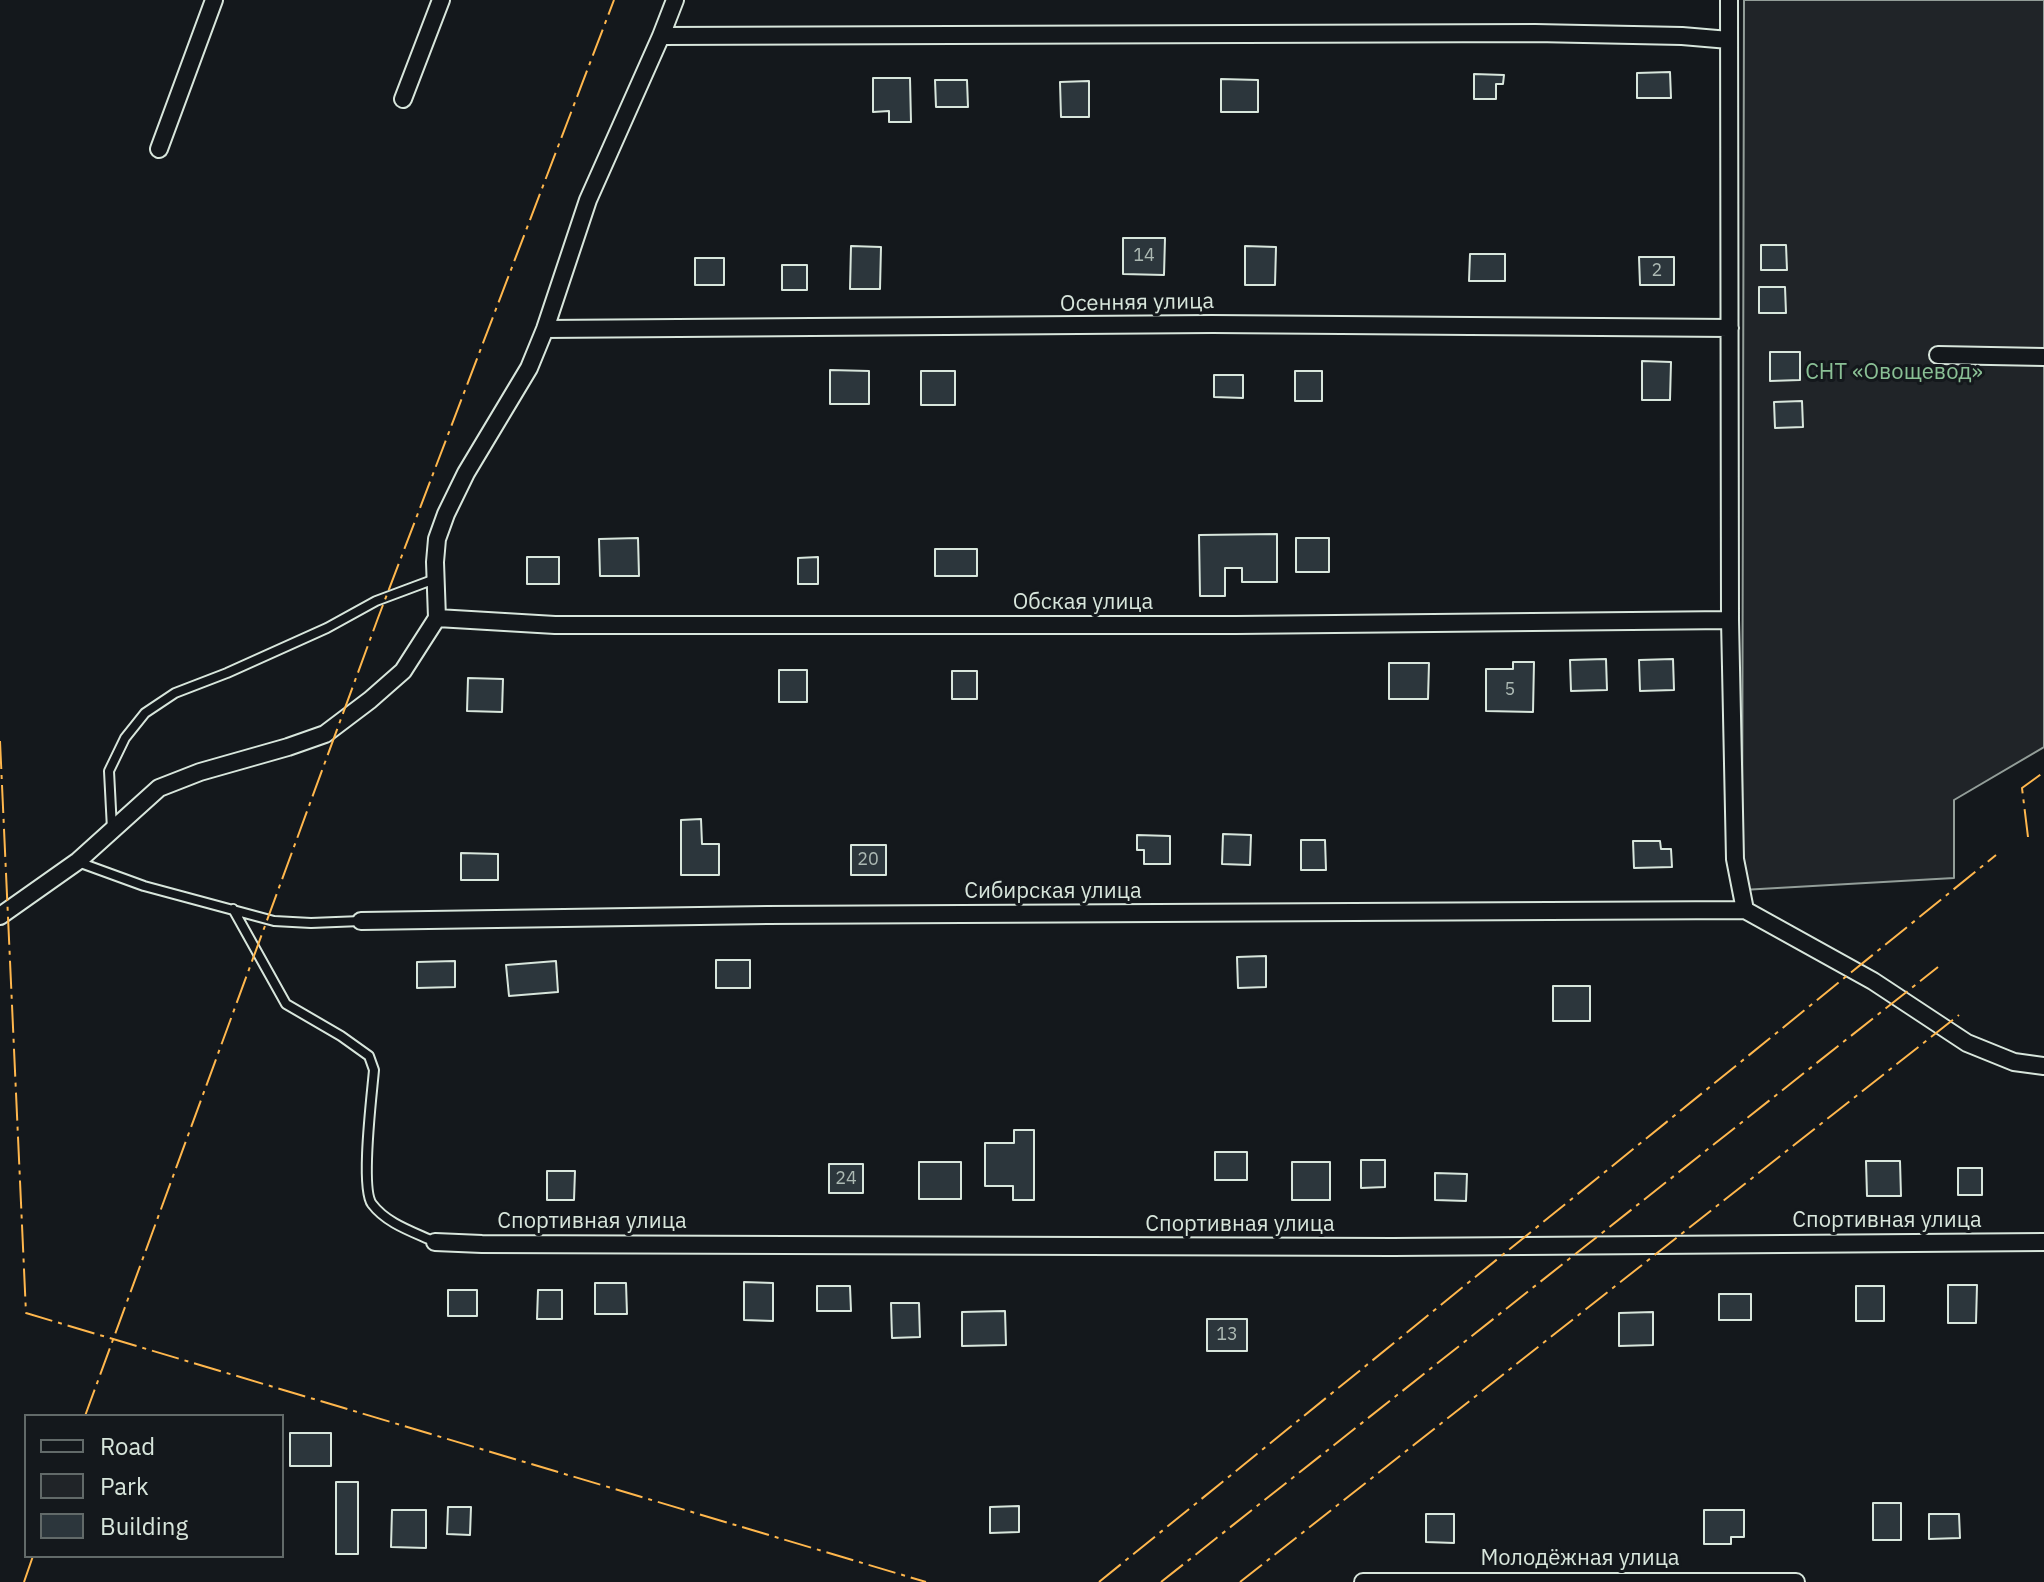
<!DOCTYPE html>
<html>
<head>
<meta charset="utf-8">
<style>
  body { margin:0 }
  #map { position:relative; width:2044px; height:1582px; overflow:hidden; background:#14181c; font-family:"IBM Plex Sans",sans-serif }
  canvas { display:block }
  .legend { position:absolute; left:24px; top:1414px; width:260px; height:144px; box-sizing:border-box; background:#14181c; border:2px solid #626a69; margin:0; padding:10px 14px; list-style:none; font-size:24px; color:#d8e6dc }
  .legend li { display:flex; align-items:center; gap:16px; height:40px }
  .legend b { width:40px; border:2px solid #626a69 }
</style>
</head>
<body>
<div id="map">
<canvas width="2044" height="1582"></canvas>
<ul class="legend">
<li><b style="height:10px;background:#14181c"></b>Road</li>
<li><b style="height:22px;background:#202428"></b>Park</li>
<li><b style="height:22px;background:#2c363c"></b>Building</li>
</ul>
</div>
<script>
const context = document.querySelector('canvas').getContext('2d');
context.lineJoin = 'round';
function fillPath(path, color) { context.fillStyle = color; context.fill(path, 'evenodd'); }
function stroke(path, color, width, dash) { context.strokeStyle = color; context.lineWidth = width; context.lineCap = dash ? 'butt' : 'round'; context.setLineDash(dash || []); context.stroke(path); }
function write(font, color, halo, rows, align = 'center') {
  context.font = font + ' "IBM Plex Sans",sans-serif'; context.lineWidth = 6; context.setLineDash([]); context.textBaseline = 'middle'; context.strokeStyle = halo; context.fillStyle = color; for (const [text, x, y, turn = 0] of rows) {
    context.save(); context.translate(x, y); context.rotate((+turn || 0) * Math.PI / 180); context.textAlign = isNaN(turn) ? turn : align; if (halo) context.strokeText(text, 0, 0); context.fillText(text, 0, 0); context.restore();
  }
}
const green = new Path2D(`
  M1744,0H2044V747L1954,800V878L1742,890Z`);
fillPath(green, '#202428');
stroke(green, '#939e99', 2);
const building = new Path2D(`
  M1670,72L1671,98H1637V73Z
  M1474,74L1504,75L1503,84H1496V99H1474Z
  M873,78H910L911,122H889V111L873,112Z
  M1221,79L1258,80V112H1221Z
  M935,80H967L968,107H936Z
  M1089,81V117H1061L1060,82Z
  M1123,238H1165L1164,275L1123,274Z
  M1761,245H1786L1787,270H1761Z
  M851,246L881,247L880,289H850Z
  M1245,246L1276,247L1275,285H1245Z
  M1470,254H1505V281H1469Z
  M1639,257H1674V285H1640Z
  M695,258H724V285H695Z
  M782,265H807V290H782Z
  M1759,287H1785L1786,313H1759Z
  M1770,352H1800V380L1770,381Z
  M1642,361L1671,362L1670,400H1642Z
  M830,370L869,371V404H830Z
  M921,371H955V405H921Z
  M1295,371H1322V401H1295Z
  M1214,375H1243V398L1214,397Z
  M1802,401L1803,427L1775,428L1774,402Z
  M1277,534V582H1242V568H1225V596H1200L1199,535Z
  M638,538L639,576H600L599,539Z
  M1296,538H1329V572H1296Z
  M935,549H977V576H935Z
  M527,557H559V584H527Z
  M818,557V584H798V558Z
  M1606,659L1607,690L1571,691L1570,660Z
  M1673,659L1674,690L1640,691L1639,660Z
  M1513,662H1534L1533,712L1486,711V669H1513Z
  M1389,663H1429L1428,699H1389Z
  M779,670H807V702H779Z
  M952,671H977V699H952Z
  M468,678L503,679L502,712L467,711Z
  M701,819L702,844H719V875H681V820Z
  M1223,834L1251,835L1250,865L1222,864Z
  M1137,835L1170,836V864H1144V850H1137Z
  M1301,840H1325L1326,870H1301Z
  M1633,841H1660L1661,849H1671L1672,867L1634,868Z
  M851,845H886V875H851Z
  M461,853L498,854V880H461Z
  M1266,956V987L1238,988L1237,957Z
  M716,960H750V988H716Z
  M455,961V987L417,988V962Z
  M556,961L558,992L509,996L506,965Z
  M1553,986H1590V1021H1553Z
  M1014,1130H1034V1200H1013V1186H985V1143H1014Z
  M1215,1152H1247V1180H1215Z
  M1361,1160H1385V1187L1361,1188Z
  M1866,1161H1900L1901,1196H1867Z
  M919,1162H961V1199H919Z
  M1292,1162H1330V1200H1292Z
  M829,1164H863V1193H829Z
  M1958,1168H1982V1195H1958Z
  M547,1171H575L574,1200H547Z
  M1435,1173L1467,1174L1466,1201L1435,1200Z
  M744,1282L773,1283V1321L744,1320Z
  M595,1283H626L627,1314H595Z
  M1948,1285H1977L1976,1323H1948Z
  M817,1286H850L851,1311H817Z
  M1856,1286H1884V1321H1856Z
  M448,1290H477V1316H448Z
  M538,1290H562V1319H537Z
  M1719,1294H1751V1320H1719Z
  M891,1303H919L920,1337L892,1338Z
  M1005,1311L1006,1345L962,1346V1312Z
  M1653,1312V1345L1619,1346V1313Z
  M1207,1319H1247V1351H1207Z
  M290,1433H331V1466H290Z
  M336,1482H358V1554H336Z
  M1873,1503H1901V1540H1873Z
  M1019,1506V1532L990,1533V1507Z
  M448,1507H471L470,1535L447,1534Z
  M392,1510H426V1548L391,1547Z
  M1704,1510H1744V1537H1731V1544H1704Z
  M1426,1514H1454V1543L1426,1542Z
  M1929,1514H1959L1960,1538L1929,1539Z`);
fillPath(building, '#2c363c');
stroke(building, '#d8e6dc', 2);
const lane = new Path2D(`
  M112,829L109,771L125,738L145,713L175,693L227,673L327,628L376,601L435,579
  M78,862L144,886L274,921L311,923L361,921
  M233,909L286,1004L341,1036L369,1056L374,1070C372,1094 360,1188 372,1204C387,1224 414,1232 435,1242`);
const street = new Path2D(`
  M1729,0L1730,620L1735,859L1745,910L1873,981L1967,1043L2014,1062L2044,1066
  M661,36L1535,33L1682,36L1729,40
  M403,99L441,0
  M159,149L214,0
  M545,329L1212,324L1730,328
  M1938,355L2044,357
  M437,618L555,625H1236L1730,620
  M0,916L78,861L159,788L200,772L288,747L325,734L370,700L403,671L437,618L435,562L437,539L446,514L466,473L529,368L545,329L588,200L661,36L675,0
  M361,921L767,915L1745,910
  M435,1242L482,1244L1393,1247L2044,1242
  M1363,1582H1796`);
stroke(lane, '#d8e6dc', 12);
stroke(street, '#d8e6dc', 20);
stroke(lane, '#14181c', 8);
stroke(street, '#14181c', 16);
stroke(new Path2D(`
  M0,741L26,1313L926,1582
  M2028,837L2022,788L2044,772
  M85,1416L378,618L614,0
  M24,1582L33,1556
  M1099,1582L1996,855
  M1161,1582L1938,967
  M1240,1582L1959,1015`), '#ffb74d', 2, [28, 6, 4, 6]);
write('18px', '#adbab4', null, [
  ["14",1144,256],
  ["2",1657,271],
  ["5",1510,690],
  ["20",868,860],
  ["24",846,1179],
  ["13",1227,1335]
]);
write('22px', '#d8e6dc', '#14181c', [
  ["Осенняя улица",1137,303,-1],
  ["Обская улица",1083,603],
  ["Сибирская улица",1053,892],
  ["Спортивная улица",1887,1221],
  ["Спортивная улица",592,1222],
  ["Спортивная улица",1240,1225],
  ["Молодёжная улица",1580,1559]
]);
write('22px', '#8ac095', '#14181c', [
  ["СНТ «Овощевод»",1894,373]
]);
</script>
</body>
</html>
